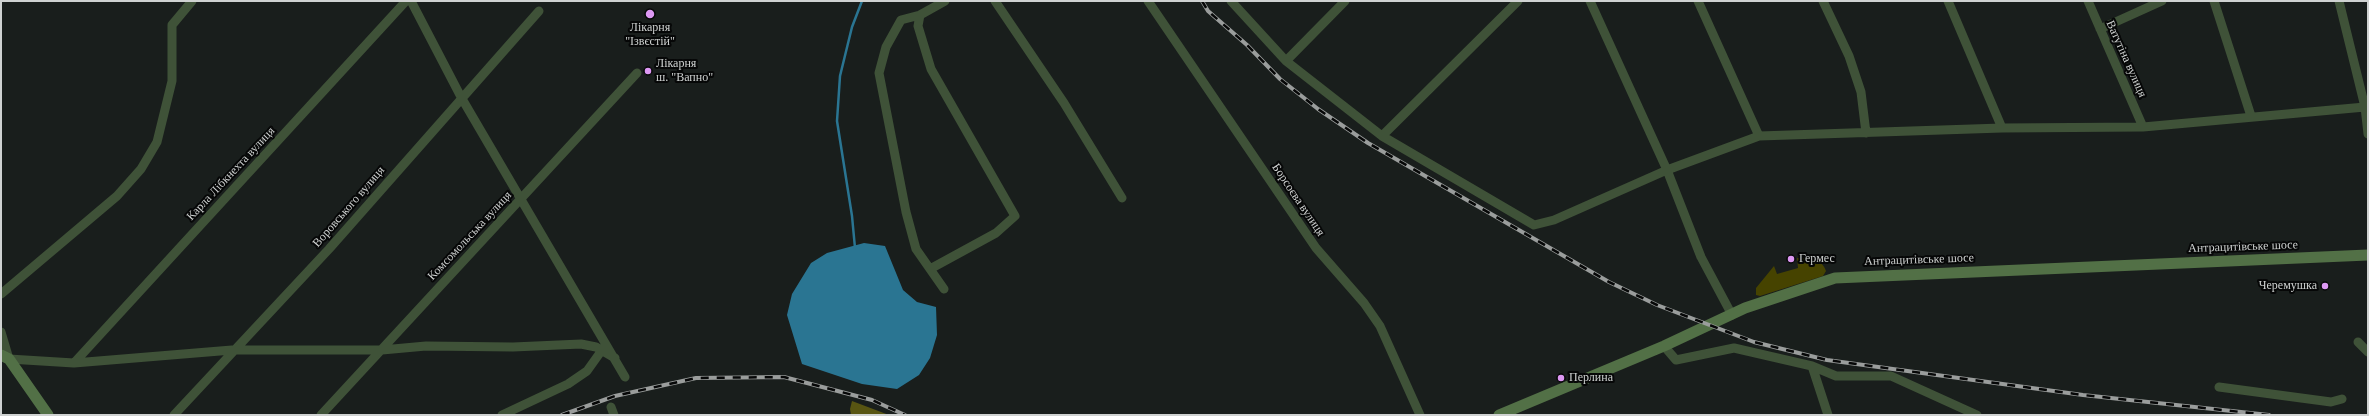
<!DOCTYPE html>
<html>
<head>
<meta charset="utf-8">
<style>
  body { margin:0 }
  #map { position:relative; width:2369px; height:416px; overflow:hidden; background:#191e1c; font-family:Georgia,serif }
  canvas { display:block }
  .frame { position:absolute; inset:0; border:2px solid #cfd2d1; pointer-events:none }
</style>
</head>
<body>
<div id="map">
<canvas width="2369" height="416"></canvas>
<div class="frame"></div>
</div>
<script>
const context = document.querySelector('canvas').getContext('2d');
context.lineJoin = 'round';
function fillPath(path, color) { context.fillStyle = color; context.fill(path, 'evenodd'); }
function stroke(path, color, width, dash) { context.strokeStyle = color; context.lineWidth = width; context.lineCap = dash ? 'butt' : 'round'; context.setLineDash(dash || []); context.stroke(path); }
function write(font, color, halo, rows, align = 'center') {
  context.font = font + ' Georgia,serif'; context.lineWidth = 4; context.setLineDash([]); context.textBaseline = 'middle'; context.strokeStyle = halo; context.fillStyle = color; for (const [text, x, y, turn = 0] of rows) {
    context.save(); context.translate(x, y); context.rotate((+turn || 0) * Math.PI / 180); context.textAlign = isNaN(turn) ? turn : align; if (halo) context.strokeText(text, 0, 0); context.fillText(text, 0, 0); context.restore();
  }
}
fillPath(new Path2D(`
  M1797,258C1808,258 1822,258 1826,271L1823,276L1760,296L1756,295V288L1774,266L1777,274L1798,268Z`), '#464300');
fillPath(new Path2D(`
  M852,401L889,415H851L850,409Z`), '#585512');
fillPath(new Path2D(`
  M864,243L885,246L903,290L917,302L936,307L937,335L930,358L919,375L897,389L862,384L802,364L787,315L792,294L811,263L827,253Z`), '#2a7592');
stroke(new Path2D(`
  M855,248L852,216L837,121L840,76L852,27L862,1`), '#2a7592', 2.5);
stroke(new Path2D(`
  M411,1L461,97L625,377
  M995,1L1064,103L1122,198
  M1148,1L1316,248L1364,303L1380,326L1420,415
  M1231,1L1286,61L1382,136L1534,225L1554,220L1667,170L1759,136L2002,128L2143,127L2365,107L2368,134
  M1590,1L1667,170L1701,257L1732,315
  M1698,1L1759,136
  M1823,1L1849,56L1861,92L1866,133
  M1948,1L2002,128
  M2088,1L2143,127
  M2214,1L2251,116
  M2339,1L2365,107
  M920,15L901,20L886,47L879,73L906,212L916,249L944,289
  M2100,29L2162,1
  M1286,61L1345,1
  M1382,136L1518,1
  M930,269L996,233L1015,216L931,69L918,26L920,15L945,1
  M1,294L117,196L141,169L157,142L172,81V25L192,1
  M1,332L9,359L74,363L232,350H382L426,346L513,347L581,344L596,347L615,358
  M2358,342L2368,352
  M1664,346L1676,360L1734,348L1812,366L1836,376H1891L1977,415
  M74,363L406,1
  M1812,366L1828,415
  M2219,387L2331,402L2342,399
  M611,407L614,415
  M174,415L329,249L539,11
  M321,415L637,73
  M502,415L568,384L587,371L602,350`), '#3f5238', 9);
stroke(new Path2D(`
  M1,355L9,359L48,415
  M1499,415L1664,346L1745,308L1835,278L2368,255`), '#527046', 11);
const rail = new Path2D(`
  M1202,1L1208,11L1247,45L1280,79L1318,109L1368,143L1609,282L1657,305L1754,342L1827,360L2083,395L2269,415
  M562,415L615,396L696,378L784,377L872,400L905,415`);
stroke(rail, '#9a9d9c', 4);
stroke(rail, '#060707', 2.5, [8]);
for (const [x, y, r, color] of [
  [650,14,5,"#dd98f3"],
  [648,71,4,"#dd98f3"],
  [1791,259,4,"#dd98f3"],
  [2325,286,4,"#dd98f3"],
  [1561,378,4,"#dd98f3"]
]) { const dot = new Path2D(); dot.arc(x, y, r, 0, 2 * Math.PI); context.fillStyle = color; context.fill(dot); stroke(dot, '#060707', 1.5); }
write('12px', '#cfd2d1', '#060707', [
  ["Лікарня",650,28,"center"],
  ["\"Ізвєстій\"",650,42,"center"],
  ["Лікарня",656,64],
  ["ш. \"Вапно\"",656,78],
  ["Гермес",1799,259],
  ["Черемушка",2317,286,"right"],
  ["Перлина",1569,378]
], 'left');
write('12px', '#cfd2d1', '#060707', [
  ["Ватутіна вулиця",2126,59,66],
  ["Карла Лібкнехта вулиця",231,174,-47],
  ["Борсоєва вулиця",1298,200,56],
  ["Воровського вулиця",349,207,-49],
  ["Комсомольська вулиця",470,236,-47],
  ["Антрацитівське шосе",2243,247,-2],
  ["Антрацитівське шосе",1919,260,-2]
]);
</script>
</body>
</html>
